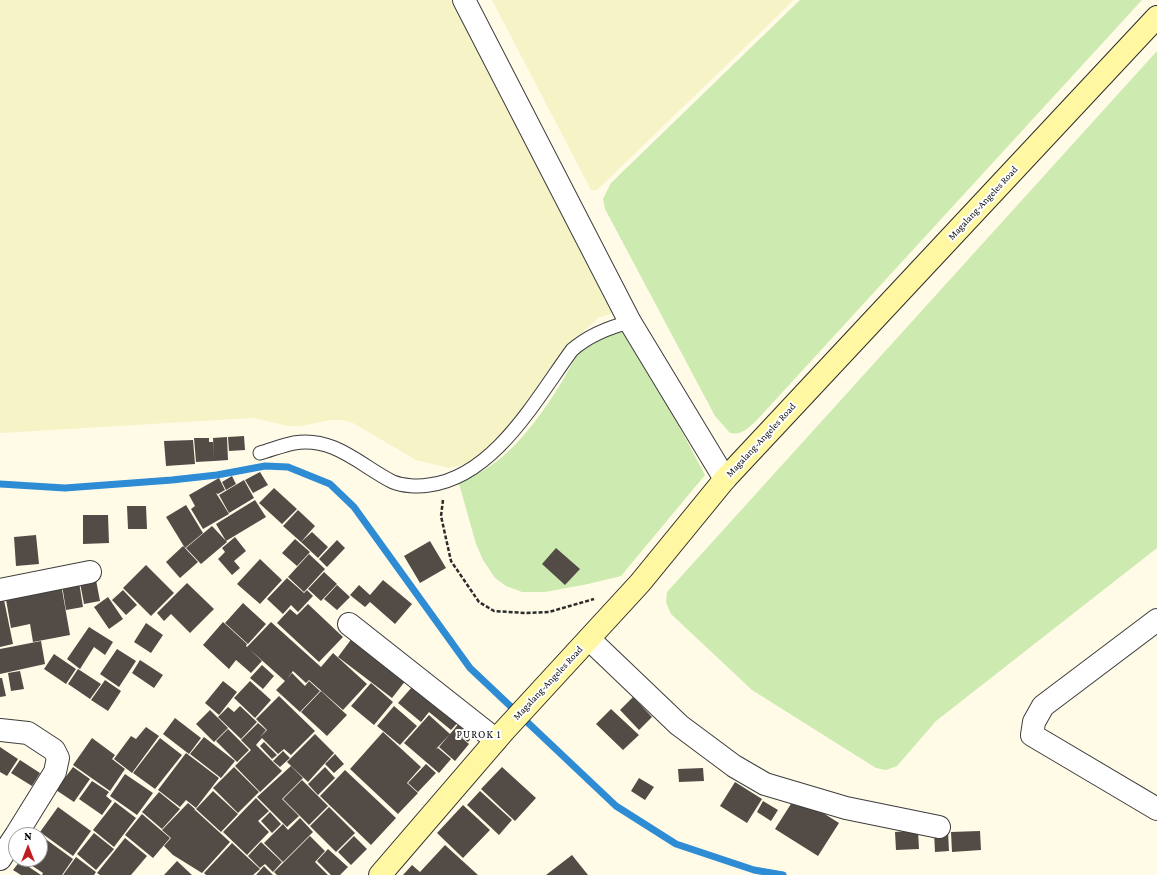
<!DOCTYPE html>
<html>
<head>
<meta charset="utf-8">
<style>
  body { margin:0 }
  #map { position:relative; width:1157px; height:875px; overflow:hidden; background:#fffbe7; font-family:"Crimson Pro",serif }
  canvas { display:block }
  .north { position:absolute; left:8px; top:827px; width:40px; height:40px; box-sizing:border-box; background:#fff; border:1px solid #9d9d9d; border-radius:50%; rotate:0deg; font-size:11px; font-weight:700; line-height:16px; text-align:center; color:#0a0a0a }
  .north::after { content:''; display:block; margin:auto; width:14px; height:18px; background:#bf1d20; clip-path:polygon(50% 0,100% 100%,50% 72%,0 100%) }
</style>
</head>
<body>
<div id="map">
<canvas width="1157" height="875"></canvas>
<div class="north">N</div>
</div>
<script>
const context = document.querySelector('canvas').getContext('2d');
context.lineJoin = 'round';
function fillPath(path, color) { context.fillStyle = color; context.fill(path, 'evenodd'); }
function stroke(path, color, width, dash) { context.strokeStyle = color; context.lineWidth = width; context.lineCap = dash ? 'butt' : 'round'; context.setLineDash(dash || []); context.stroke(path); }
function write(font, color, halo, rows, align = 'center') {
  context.font = font + ' "Crimson Pro",serif'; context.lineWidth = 4; context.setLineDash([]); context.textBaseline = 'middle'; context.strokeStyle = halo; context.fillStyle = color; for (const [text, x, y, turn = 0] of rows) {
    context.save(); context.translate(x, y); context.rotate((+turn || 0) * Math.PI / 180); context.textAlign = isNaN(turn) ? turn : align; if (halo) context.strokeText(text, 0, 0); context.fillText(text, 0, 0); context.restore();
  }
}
fillPath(new Path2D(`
  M0,0H451L615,312L598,318L569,345L525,410L482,456L467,464L449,468L416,460L353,423L342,420H331L301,426H288L253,418L0,433Z
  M492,0H794L597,190H591Z`), '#f6f3c7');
fillPath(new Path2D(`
  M800,0H1142L756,421C747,429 742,435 730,433L715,416L605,209L603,199L611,183Z
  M1157,51V548L936,721L897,766L886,770L876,768L752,690L671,614L666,602L667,592Z
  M621,330L629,332L705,475L621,576L588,584L545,592H522L506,586L495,578L483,560L476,544L458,480C503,472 541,416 563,380C570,369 576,352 587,344C597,338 610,335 621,330Z`), '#cdeab0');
stroke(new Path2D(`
  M0,484L65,488L172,480L217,475L265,466L288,467L330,484L354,507L470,668L616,806L676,844L754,870L783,875`), '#2d8cd3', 7);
fillPath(new Path2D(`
  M244,436L245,450L229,451L228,437Z
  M227,437L228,460L214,461L213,438Z
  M194,438H209V442H213L214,461L196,462Z
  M193,440L195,464L166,466L164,441Z
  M260,472L268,485L253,493L245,480Z
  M232,476L236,484L226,490L222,482Z
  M219,478L225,490L218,494L216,493L229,514L203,529L191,509L195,506L189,495Z
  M244,480L254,498L229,513L219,495Z
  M274,488L297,509L282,524L259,503Z
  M255,500L266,517L226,541L216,524Z
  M186,505L203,533L185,548L166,517Z
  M127,506H146L147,529H128Z
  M298,510L315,526L301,542L283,526Z
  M83,515H108L109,543L83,544Z
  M212,526L227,542L201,564L186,548Z
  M312,532L328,547L318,558L301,542Z
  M36,535L39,564L16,566L14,537Z
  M235,537L246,551L234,561L240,568L232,575L218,559L225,552L222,548Z
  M295,539L310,552L297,566L282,553Z
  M337,540L345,548L327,567L319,559Z
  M430,541L446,568L420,583L404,556Z
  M183,546L198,562L180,578L166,562Z
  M556,548L580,569L565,585L542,564Z
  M309,554L325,569L304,592L288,577Z
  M260,559L282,580L260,604L237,584Z
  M146,565L174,593L151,616L123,588Z
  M324,572L337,584L321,601L308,589Z
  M287,578L304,593L307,590L313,596L298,612L291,605L283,614L267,599Z
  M96,580L100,601L84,604L80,583Z
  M383,580L412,604L395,624L370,602L365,607L350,595L359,585L370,595Z
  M79,582L83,607L66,610L62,585Z
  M187,583L214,609L190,633L171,614L164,621L157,613Z
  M61,584L70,635L33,642L30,624L11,628L5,594Z
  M337,585L350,597L337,610L324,599Z
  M123,590L137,605L126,615L112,600Z
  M0,595H3L13,644L0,647Z
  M108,597L123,619L109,629L94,607Z
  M243,603L266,624L248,644L225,623Z
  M308,604L343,637L319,662L277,623L290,609L297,615Z
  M223,622L247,644L246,646L262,661L251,673L236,660L229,669L203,645Z
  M271,622L321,667L333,653L367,684L343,710L309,680L306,683L293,671L287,679L292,673L305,686L309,681L320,691L300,712L276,690L285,681L247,647Z
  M146,623L163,635L151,653L134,642Z
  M89,627L113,642L105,655L94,647L80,669L67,659Z
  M356,633L410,675L392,698L338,657Z
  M41,641L45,664L0,674V649Z
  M117,649L136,661L119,687L100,674Z
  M54,654L76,669L66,684L44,669Z
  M140,660L163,675L154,688L132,673Z
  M262,665L274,676L263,689L250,678Z
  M78,669L101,684L90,699L68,684Z
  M20,671L24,689L11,691L8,673Z
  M0,678H2L6,696L0,697Z
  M105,680L121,691L108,711L91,700Z
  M223,681L237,692L219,715L205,703Z
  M250,681L271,700L255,718L234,698Z
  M371,683L393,702L374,725L351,706Z
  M412,687L460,720L451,730L429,712L421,722L398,703Z
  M321,691L347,715L327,736L301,712Z
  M279,696L315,731L291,755L284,749L278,754L262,738L256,745L282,771L260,792L235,766L251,750L241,740L258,723L266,730L260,737L267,730L256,719Z
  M633,697L652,717L639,730L620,710Z
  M240,706L257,722L241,739L218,717L228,707L234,712Z
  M394,706L417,726L400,745L377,726Z
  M611,709L639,735L623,750L596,724Z
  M210,710L228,728L214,742L196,724Z
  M429,715L450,734L436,749L438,748L451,759L439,773L404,743Z
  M175,718L201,738L189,754L163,734Z
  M461,721L476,733L468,742L456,733L469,744L455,761L439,747Z
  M146,727L159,736L132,773L114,759L131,736L136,739Z
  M228,729L249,750L237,762L216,741Z
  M383,732L421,767L407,783L418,793L398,814L350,769Z
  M315,734L334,753L308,782L287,762Z
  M204,737L235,761L221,778L190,754Z
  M92,738L115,755L112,759L125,769L110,791L73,765Z
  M160,738L182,755L155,789L133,773Z
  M264,742L277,755L272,759L260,746Z
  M0,747L18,759L7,776L0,772Z
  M283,751L290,758L280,767L273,761Z
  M186,753L219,778L196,808L186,800L180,807L158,790Z
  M335,754L344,764L334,773L325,764Z
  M20,760L40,773L32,786L11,773Z
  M426,764L436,773L418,792L408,783Z
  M291,766L303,778L282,799L299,816L287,827L257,797Z
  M73,767L90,779L74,802L56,790Z
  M234,767L259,792L238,813L213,788Z
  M325,767L335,778L318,795L308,784Z
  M502,767L536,798L515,821L481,789Z
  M703,768L704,781L679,782L678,769Z
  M345,770L396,818L371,845L320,796Z
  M125,774L153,793L137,815L110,796Z
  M639,778L654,787L645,800L631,791Z
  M302,780L328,806L309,825L283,799Z
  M92,781L109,792L106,796L112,801L102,815L79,799Z
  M735,782L762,799L747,823L720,806Z
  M213,791L238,814L221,832L196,809Z
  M480,791L512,820L499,835L467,805Z
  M159,792L180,809L162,829L142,812Z
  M796,796L839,823L818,856L775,829Z
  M256,798L269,811L258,821L269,832L247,855L223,832Z
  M763,801L778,810L771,821L757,812Z
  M115,802L136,818L114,847L93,830Z
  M188,803L195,809L194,811L195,810L230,842L202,873L173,855L164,846L171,838L162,830Z
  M463,805L490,830L463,858L437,833Z
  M58,807L91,831L73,856L40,832Z
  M329,807L355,833L336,852L310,826Z
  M270,812L281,824L272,833L261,821Z
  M142,814L170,838L153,858L125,835Z
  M300,818L313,832L283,862L264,843L283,824L288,830Z
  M918,830L919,849L896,850L895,832Z
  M948,831L949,851L935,852L934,832Z
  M980,831L981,850L952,852L951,832Z
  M94,833L114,849L96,870L77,854Z
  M40,835L73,859L62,875H42L43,873L22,859H40Z
  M310,836L325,851L315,862L328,875H277L274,872Z
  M354,836L367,849L351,865L338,852Z
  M125,838L147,856L131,875H100L97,873Z
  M261,842L282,862L273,872L265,864L260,868L248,856Z
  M232,843L260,869L253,875H206L204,873Z
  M445,845L478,875H403L412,865L420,872Z
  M328,849L348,867L340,875H331L317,861Z
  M572,855L588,875H546Z
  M76,857L96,872L94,875H63Z
  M20,861L41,875H21L13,870Z
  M177,861L192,875H164Z
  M264,866L273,875H256Z`), '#534c46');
const service = new Path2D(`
  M260,453C271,450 283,445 294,443C334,436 361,466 393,482C403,486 418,487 429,485C494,477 536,399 572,350C588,336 610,327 630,322`);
const minor = new Path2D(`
  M464,0L630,322L725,479
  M0,590L90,572
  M1157,620L1043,706L1034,722L1032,735L1157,809
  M349,624L496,740
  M589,639L679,725L734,766L765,784L846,808L939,827
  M0,730L28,733L54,750L58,758L55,772L16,835
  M0,859L16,835`);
const secondary = new Path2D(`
  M380,875L503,732L640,583L725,479L1157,17`);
stroke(service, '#3d3d3d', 15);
stroke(minor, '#3d3d3d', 24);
stroke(secondary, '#2c2c2c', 24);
stroke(new Path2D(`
  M443,500L441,516L451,561L479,602L494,611L525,613L549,612L594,599`), '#2c2c2c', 2.5, [4, 2]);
stroke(service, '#fff', 13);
stroke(minor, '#fff', 22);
stroke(secondary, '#fff7a2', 22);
write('10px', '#0a0a0a', '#fff', [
  ["Magalang-Angeles Road",983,203,-47],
  ["Magalang-Angeles Road",761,440,-47],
  ["Magalang-Angeles Road",548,683,-47]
]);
context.letterSpacing = '1px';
write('11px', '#0a0a0a', '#fff', [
  ["PUROK 1",479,735]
]);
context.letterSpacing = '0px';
</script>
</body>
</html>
